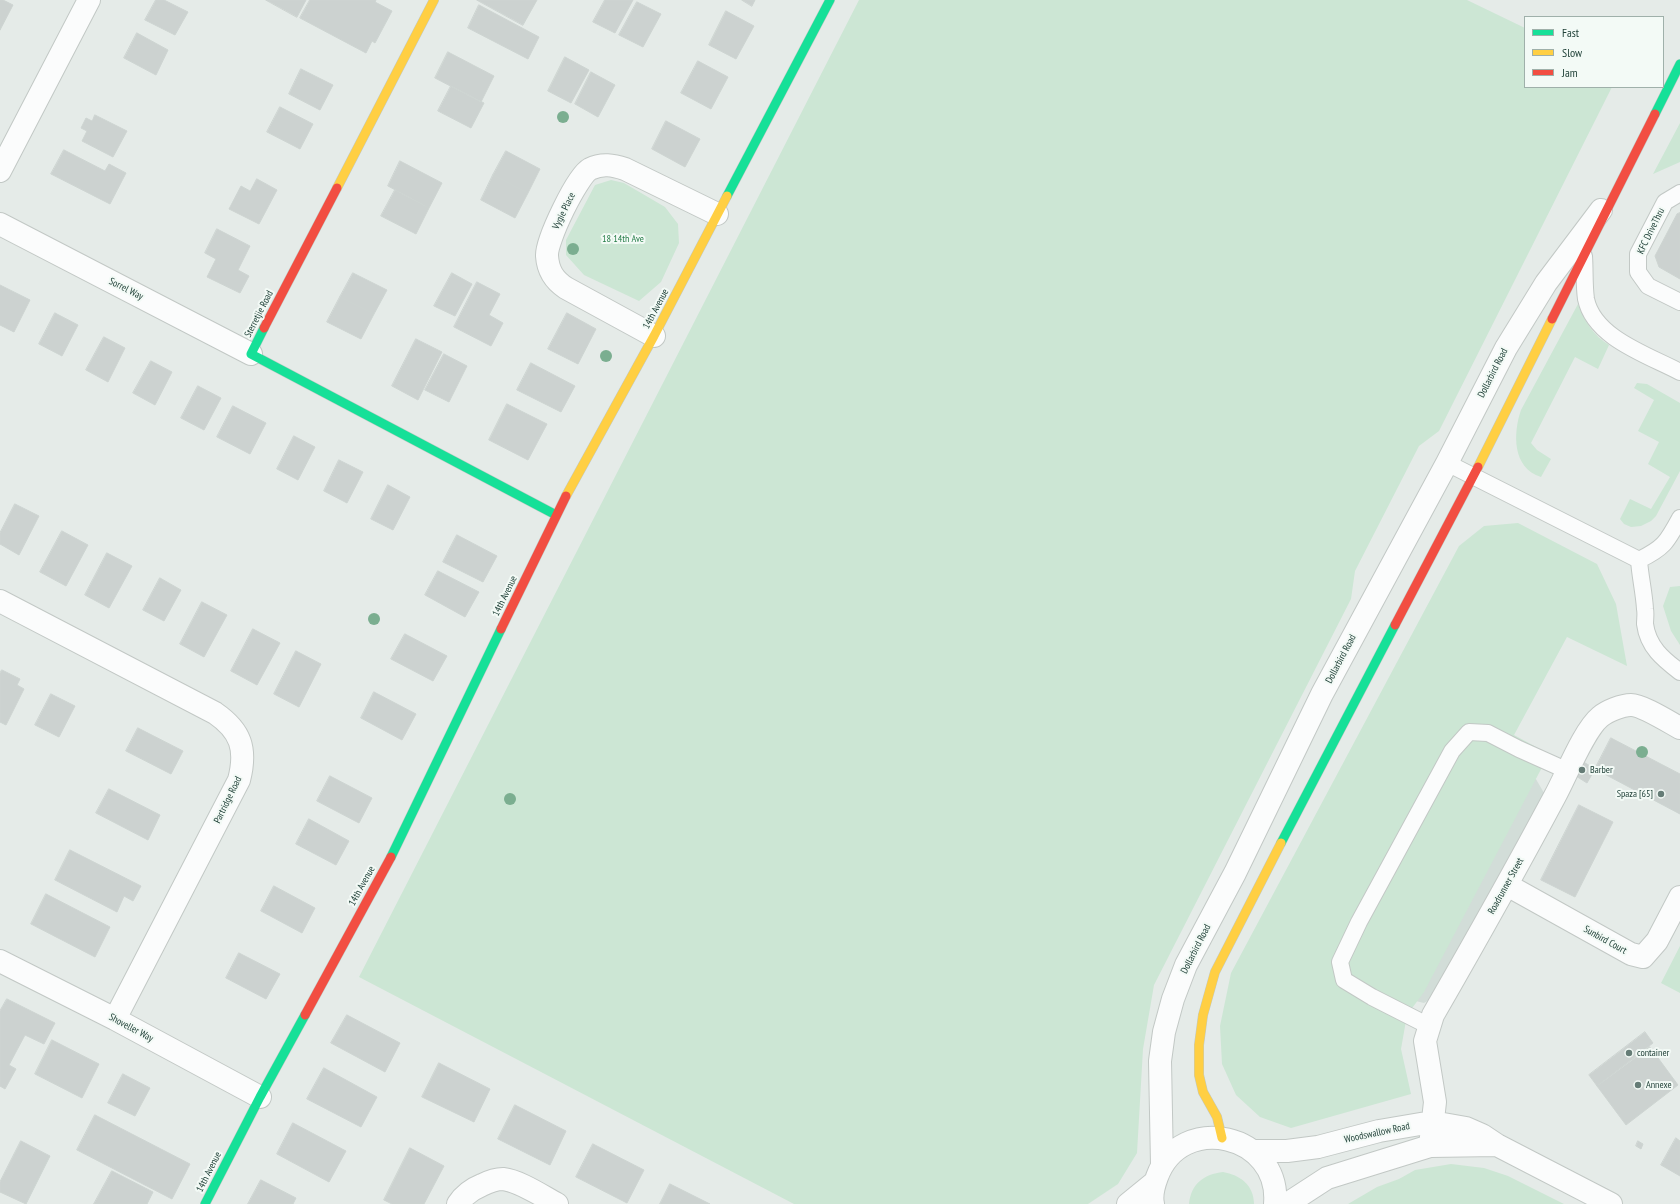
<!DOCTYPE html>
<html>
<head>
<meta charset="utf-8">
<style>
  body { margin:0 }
  #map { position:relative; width:1680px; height:1204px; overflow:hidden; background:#e5ebe8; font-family:"PT Sans Narrow",sans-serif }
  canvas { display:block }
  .legend { position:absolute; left:1524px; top:16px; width:140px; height:72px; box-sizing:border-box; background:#f3faf6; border:1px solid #9fb0aa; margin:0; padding:5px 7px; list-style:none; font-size:12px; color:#204138 }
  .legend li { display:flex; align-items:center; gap:8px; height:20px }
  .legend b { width:20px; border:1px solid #9fb0aa }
</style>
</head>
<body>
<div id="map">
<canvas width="1680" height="1204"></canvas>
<ul class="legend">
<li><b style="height:5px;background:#16e098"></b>Fast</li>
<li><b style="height:5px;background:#ffcf43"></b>Slow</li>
<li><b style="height:5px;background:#f24e42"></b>Jam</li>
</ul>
</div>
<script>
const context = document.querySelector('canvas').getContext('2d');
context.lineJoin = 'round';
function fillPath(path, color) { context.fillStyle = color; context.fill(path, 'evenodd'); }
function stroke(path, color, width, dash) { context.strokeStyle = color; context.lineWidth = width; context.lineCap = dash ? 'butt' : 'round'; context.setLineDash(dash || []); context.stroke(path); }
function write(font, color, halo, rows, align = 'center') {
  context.font = font + ' "PT Sans Narrow",sans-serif'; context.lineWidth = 4; context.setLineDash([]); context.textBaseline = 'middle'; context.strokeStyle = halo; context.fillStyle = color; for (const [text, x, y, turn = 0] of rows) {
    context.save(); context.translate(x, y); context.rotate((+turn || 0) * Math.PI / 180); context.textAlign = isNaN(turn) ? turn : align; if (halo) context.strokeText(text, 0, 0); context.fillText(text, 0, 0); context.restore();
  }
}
fillPath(new Path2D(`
  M1529,767L1544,793L1438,995L1424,1003L1403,998Z`), '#d2ddd8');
fillPath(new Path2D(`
  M859,0H1467L1525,28V87H1612L1439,431L1419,446L1355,571L1351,599L1154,985L1143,1049L1137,1153L1118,1184L1088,1204H794L359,977Z
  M1680,123V162L1653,174Z
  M611,180L624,183L665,207L678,224L679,243L661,282L639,301L584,275L566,255V240L595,185Z
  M1578,304C1584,321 1594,336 1609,345L1598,369L1575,357L1531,443L1537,450L1551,459L1541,477C1512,468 1513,433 1521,410Z
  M1637,383L1647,384L1680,403V471L1656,516L1651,521L1641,526L1631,527L1624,524L1620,519L1630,499L1651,509L1670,477L1648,464L1659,442L1638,431L1654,400L1634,388Z
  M1518,523L1597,564L1616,604L1627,666L1567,637L1514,735L1549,754L1424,992L1407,1015L1401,1049L1411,1094L1291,1128L1260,1117L1236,1095L1222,1064L1220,1026L1231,973L1459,546L1484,526Z
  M1680,586V645L1671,631L1663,606L1670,587Z
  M1680,946V993L1661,983Z
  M1451,1164L1484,1168L1508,1176L1564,1204H1348L1377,1187L1399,1179L1415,1170Z
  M1223,1172C1240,1175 1254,1185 1254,1204H1189C1191,1184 1204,1174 1223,1172Z`), '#cce6d4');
const building = new Path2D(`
  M0,0H3L13,5L0,30Z
  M156,0H164L188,12L175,35L145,20Z
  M266,0H306L297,17Z
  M310,0H376L375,2L392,11L375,43L372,41L366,53L300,18Z
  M477,0H537L523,25Z
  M605,0H633L615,33L593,22Z
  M742,0H755L752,6Z
  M637,2L661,14L643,47L619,35Z
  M479,5L539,37L528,59L468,28Z
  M726,11L754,26L736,59L709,45Z
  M137,33L168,50L156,75L124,58Z
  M448,52L494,76L481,102L435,78Z
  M565,57L589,70L571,103L548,91Z
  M698,61L728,77L711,109L681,93Z
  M301,69L333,85L320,110L289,94Z
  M591,72L615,85L598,117L575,104Z
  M451,86L484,103L471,128L438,111Z
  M280,107L313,124L300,149L267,132Z
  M95,115L127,131L113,157L82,141L87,131L81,128L86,118L92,121Z
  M666,121L700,139L685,167L652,149Z
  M64,150L105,171L109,164L126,173L110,204L51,174Z
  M506,151L540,169L528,193L493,175Z
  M400,161L442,183L429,208L388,186Z
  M493,175L528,193L515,218L481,200Z
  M257,179L277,190L259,224L229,209L241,186L250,191Z
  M395,190L429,208L416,234L381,216Z
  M1680,213V279L1659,267L1655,256L1677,214Z
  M217,229L250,246L238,270L249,276L240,293L207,277L216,259L205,253Z
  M353,273L387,290L374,314L340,297Z
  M452,273L472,284L455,316L434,306Z
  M477,282L500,294L489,315L503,323L491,346L454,327Z
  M0,285L30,300L14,332L0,325Z
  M340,297L374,314L361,339L327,322Z
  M55,313L78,325L62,356L39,344Z
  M567,313L596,329L578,364L548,349Z
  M104,337L125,348L108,382L86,370Z
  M416,339L442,352L418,400L392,386Z
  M444,354L467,366L449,402L425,390Z
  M151,361L172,372L155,405L133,393Z
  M531,363L575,386L561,412L517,390Z
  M198,386L221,398L204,430L181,418Z
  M507,404L547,424L528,460L489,440Z
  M233,406L266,423L250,454L217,437Z
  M294,436L315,447L298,480L277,469Z
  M339,460L363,472L347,503L324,491Z
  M388,485L410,497L393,530L371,519Z
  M15,504L39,516L19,555L0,544V533Z
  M62,531L88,545L66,586L40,572Z
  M457,535L497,556L483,582L443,562Z
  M107,553L132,566L109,608L85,595Z
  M438,571L479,592L465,617L425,595Z
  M160,578L181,590L164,621L143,610Z
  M202,602L227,615L204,657L180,644Z
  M253,629L280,643L257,685L231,671Z
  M405,634L447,656L433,681L391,659Z
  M296,651L321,664L299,707L274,694Z
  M2,670L20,679L17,685L24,689L6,725L0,722V673Z
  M374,692L416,714L402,740L361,718Z
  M51,694L75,706L59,737L35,725Z
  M138,728L183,751L171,774L126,751Z
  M1611,738L1680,774V814L1595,769Z
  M1577,758L1595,769L1587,783L1568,771Z
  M330,776L372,798L359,823L317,801Z
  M109,789L160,815L148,840L96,813Z
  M1579,805L1613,822L1575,897L1541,880Z
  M309,819L349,841L336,865L296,844Z
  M70,850L141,886L133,901L124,896L117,912L55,880Z
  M274,886L315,908L302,933L261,911Z
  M46,894L110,927L95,957L31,924Z
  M239,953L280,974L266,999L226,978Z
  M7,999L55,1023L44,1044L25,1035L9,1065L16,1069L5,1089L0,1086V1011Z
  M347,1015L400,1043L385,1072L331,1043Z
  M1645,1032L1653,1043L1597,1086L1589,1075Z
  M52,1040L99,1064L82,1098L35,1074Z
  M1650,1047L1678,1085L1626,1125L1597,1086Z
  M439,1063L490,1089L474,1122L422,1097Z
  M324,1068L377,1097L361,1127L307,1099Z
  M123,1074L150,1088L135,1116L108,1103Z
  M515,1105L566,1131L550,1165L498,1139Z
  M95,1115L190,1164L172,1199L77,1150Z
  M293,1123L346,1151L329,1182L277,1154Z
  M1676,1138L1680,1141V1176L1661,1165Z
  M21,1141L50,1156L26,1204L0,1192V1182Z
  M1638,1141L1643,1144L1641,1149L1636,1146Z
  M593,1144L644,1170L627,1203L576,1177Z
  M410,1148L444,1166L424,1204H392L384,1200Z
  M112,1171L153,1192L147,1204H94Z
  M261,1180L296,1198L293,1204H248Z
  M670,1184L710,1204H660Z`);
fillPath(building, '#ccd2d0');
stroke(building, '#cdd4d1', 1);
const lane = new Path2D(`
  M1680,193L1665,202L1638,254V272L1648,286L1680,302
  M1584,256C1585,270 1584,285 1586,299C1594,338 1648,355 1680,372
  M1447,463L1639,560
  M1680,518C1667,542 1664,548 1639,560C1640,576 1644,592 1645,609C1646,614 1645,619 1645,624C1648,647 1663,659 1680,672
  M1429,1026L1372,997L1344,980L1340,962L1359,922L1452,751L1469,732L1488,733L1519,749L1568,771`);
const street = new Path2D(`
  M0,171L89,0
  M0,224L251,354
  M654,336L566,288C554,280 548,271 547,256C546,241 577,176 590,169C602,163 613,165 625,169L717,214
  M0,601L215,713C241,731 247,749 239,780L115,1019
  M1507,885L1631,954L1643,957L1657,941L1680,897
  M0,961L115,1019L260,1097
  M1430,1146L1435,1102L1425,1041L1433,1015C1475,942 1516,869 1555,796C1566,776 1584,730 1600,717C1607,711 1622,705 1631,705C1642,705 1669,722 1680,728
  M1253,1151H1287L1318,1147L1379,1131L1432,1122L1466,1128L1482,1135L1497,1145L1611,1204
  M1162,1165L1160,1061L1164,1032L1173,999L1186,965L1235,873L1322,694L1447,463L1506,348L1546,283L1601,210
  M458,1204C464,1195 472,1189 482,1185C488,1182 496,1179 503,1179C520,1181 542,1196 557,1204
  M1128,1204L1155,1182
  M1153,1204C1151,1195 1154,1185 1157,1177C1181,1111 1281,1134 1275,1204
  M1287,1204L1327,1178L1430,1146L1497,1145`);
const fast = new Path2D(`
  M1655,114L1680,64
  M727,196L830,0
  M264,328L251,354L556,515
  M1281,843L1395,625
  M391,857L501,629
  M205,1204L260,1097L305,1015`);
const slow = new Path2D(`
  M337,188L434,0
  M1478,467L1552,319
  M566,496L654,336L727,196
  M1222,1138L1217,1117L1203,1092L1199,1075V1045L1203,1015L1215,972L1281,843`);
const jam = new Path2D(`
  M1552,319L1655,114
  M264,328L337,188
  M1395,625L1478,467
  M501,629L566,496
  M305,1015L391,857`);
stroke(lane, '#c2c8c5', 18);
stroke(street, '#c2c8c5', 24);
stroke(fast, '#c0c9c5', 10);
stroke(slow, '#c0c9c5', 10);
stroke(jam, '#c0c9c5', 10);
stroke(lane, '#fbfcfc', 16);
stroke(street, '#fbfcfc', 22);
stroke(fast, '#16e098', 9);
stroke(slow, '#ffcf43', 9);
stroke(jam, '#f24e42', 9);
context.fillStyle = '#7bae90';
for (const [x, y] of [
  [563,117],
  [573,249],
  [606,356],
  [374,619],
  [1642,752],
  [510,799]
]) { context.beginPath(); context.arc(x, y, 6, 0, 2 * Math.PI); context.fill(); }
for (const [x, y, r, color] of [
  [1582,770,4,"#657c76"],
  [1661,794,4,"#657c76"],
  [1629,1053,4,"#657c76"],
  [1638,1085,4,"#657c76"]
]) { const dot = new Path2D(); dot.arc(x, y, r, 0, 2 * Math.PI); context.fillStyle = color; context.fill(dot); stroke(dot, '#f3faf6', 1.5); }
write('10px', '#204138', '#f3faf6', [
  ["Vygie Place",564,211,-64],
  ["KFC DriveThru",1651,231,-64],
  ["Sorrel Way",126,289,27],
  ["14th Avenue",656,309,-62],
  ["Sterretjie Road",259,314,-63],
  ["Dollarbird Road",1493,373,-63],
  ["14th Avenue",505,596,-64],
  ["Dollarbird Road",1341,659,-62],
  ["Partridge Road",228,800,-64],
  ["14th Avenue",362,886,-61],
  ["Roadrunner Street",1506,886,-61],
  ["Sunbird Court",1605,940,29],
  ["Dollarbird Road",1196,949,-63],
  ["Shoveller Way",131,1028,28],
  ["Woodswallow Road",1377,1133,-12],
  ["14th Avenue",209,1172,-63]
]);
write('10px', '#257d48', '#f3faf6', [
  ["18 14th Ave",623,239]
]);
write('10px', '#204138', '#f3faf6', [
  ["Barber",1590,770],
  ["Spaza [65]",1653,794,"right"],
  ["container",1637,1053],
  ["Annexe",1646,1085]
], 'left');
</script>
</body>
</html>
